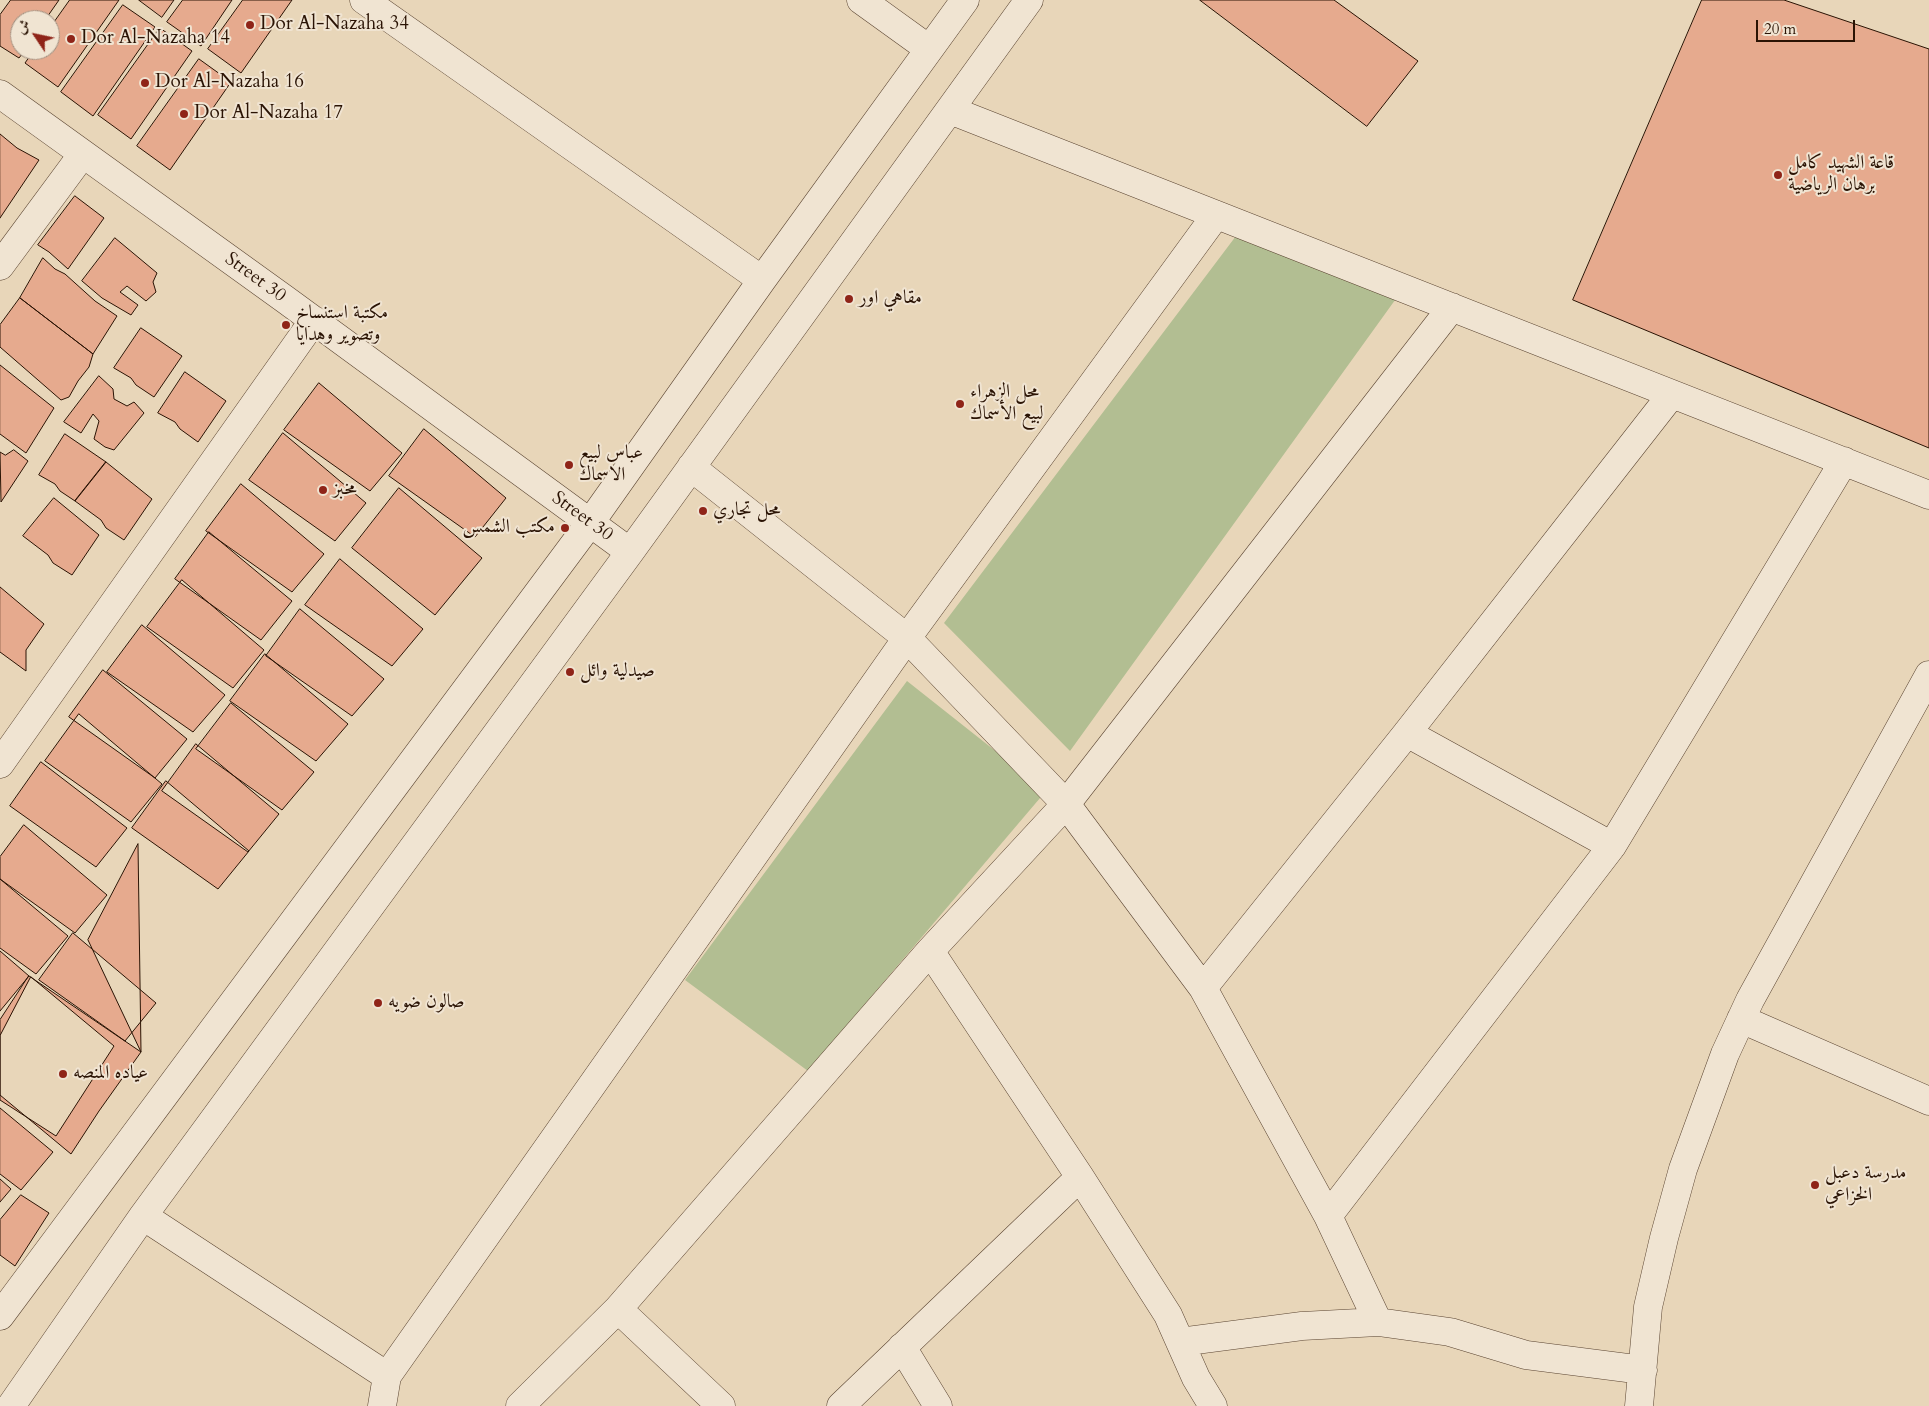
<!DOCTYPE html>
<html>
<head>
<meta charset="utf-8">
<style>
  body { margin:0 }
  #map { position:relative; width:1929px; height:1406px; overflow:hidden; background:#e8d6b9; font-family:Cardo,Amiri,serif }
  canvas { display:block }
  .north { position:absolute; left:10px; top:10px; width:50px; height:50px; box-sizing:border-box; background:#f0e4d2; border:1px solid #a19080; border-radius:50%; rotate:304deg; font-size:14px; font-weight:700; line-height:20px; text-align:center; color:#2a1304 }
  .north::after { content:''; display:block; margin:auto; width:18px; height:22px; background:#8f2418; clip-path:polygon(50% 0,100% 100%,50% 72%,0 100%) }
  .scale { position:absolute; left:1756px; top:20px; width:99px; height:22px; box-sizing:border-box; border:2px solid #2a1304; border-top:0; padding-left:6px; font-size:15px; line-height:18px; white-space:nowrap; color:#2a1304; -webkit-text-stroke:4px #f0e4d2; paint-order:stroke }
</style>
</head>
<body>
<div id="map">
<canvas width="1929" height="1406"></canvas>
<div class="north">ش</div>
<div class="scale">20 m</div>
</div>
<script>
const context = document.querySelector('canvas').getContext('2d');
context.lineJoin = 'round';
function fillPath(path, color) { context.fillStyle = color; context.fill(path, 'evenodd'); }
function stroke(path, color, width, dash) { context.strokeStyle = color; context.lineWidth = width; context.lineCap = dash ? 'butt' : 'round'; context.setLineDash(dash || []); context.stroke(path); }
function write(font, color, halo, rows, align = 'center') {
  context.font = font + ' Cardo,Amiri,serif'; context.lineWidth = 4; context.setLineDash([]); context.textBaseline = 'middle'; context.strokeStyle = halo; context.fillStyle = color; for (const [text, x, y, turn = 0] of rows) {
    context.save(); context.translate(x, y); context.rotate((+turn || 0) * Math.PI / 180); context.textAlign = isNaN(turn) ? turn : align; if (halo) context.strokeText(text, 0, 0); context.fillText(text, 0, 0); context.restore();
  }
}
fillPath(new Path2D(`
  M1236,236L1403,289L1070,751L944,623Z
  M907,681L1046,791L808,1071L685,980Z`), '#b2be92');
const building = new Path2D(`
  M11,0H59L45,20H20V50H25L19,58L0,46V15Z
  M70,0H119L58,87L25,63L34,50H50V28Z
  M139,0H174L162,17Z
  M183,0H232L201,46L167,22Z
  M243,0H292L241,73L208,49Z
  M1200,0H1334L1418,61L1367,126Z
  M1702,0H1784L1929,49V448L1573,300Z
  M123,5L155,27L93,116L61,92Z
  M160,28L192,51L131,139L98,115Z
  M199,59L231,82L170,170L137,146Z
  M0,134L17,148L39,160L0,218Z
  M75,196L104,218L68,269L49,252L38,245Z
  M115,238L157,273L153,282L156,292L146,301L127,286L120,292L138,305L131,315L102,298L82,281Z
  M43,258L55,269L65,274L95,301L117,316L93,354L20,298Z
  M20,298L93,354L89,367L78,381L69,397L61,400L0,347V325Z
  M141,328L182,356L154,397L136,385L131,378L114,368Z
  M0,365L54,408L26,453L0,434Z
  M185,372L226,401L198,442L180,429L175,422L158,413Z
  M99,376L113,389L114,399L127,406L134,402L144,413L114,450L105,447L94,439L99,421L93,414L81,433L64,422Z
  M319,383L402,453L370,491L284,430Z
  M424,429L506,498L475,537L389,476Z
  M283,433L366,503L335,541L249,480Z
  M65,434L106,462L75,501L60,491L55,484L39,475Z
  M14,450L28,461L1,502L0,452L5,455Z
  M106,462L152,499L124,540L106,528L101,520L75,501Z
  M241,484L324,554L292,592L206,531Z
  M399,488L482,558L435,615L352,548Z
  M54,498L99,535L72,575L53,563L48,555L23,536Z
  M209,532L292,601L261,640L175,579Z
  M340,559L423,629L392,666L305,605Z
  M182,580L264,650L233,688L147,627Z
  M0,587L44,624L26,650V671L0,652Z
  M300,609L384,679L352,716L266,656Z
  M142,625L225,695L193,732L107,672Z
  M265,654L348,724L316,761L230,701Z
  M103,670L187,739L155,778L69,717Z
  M231,703L314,772L282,810L196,749Z
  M79,714L162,784L131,822L45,761Z
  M196,744L279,814L248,852L162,791Z
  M41,762L127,828L96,867L10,806Z
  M166,781L249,851L218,889L132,828Z
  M24,825L107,895L75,933L0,879V857Z
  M138,844L141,1052L88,940Z
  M0,879L68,936L36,974L0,948Z
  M73,933L156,1003L125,1041L39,980Z
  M0,951L29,976L0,1011Z
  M29,976L141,1052L99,1111L71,1154L0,1095V1020Z
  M31,977L114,1046L56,1136L0,1100V1036Z
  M0,1108L53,1152L21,1190L0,1174Z
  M0,1179L11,1189L0,1202Z
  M21,1195L49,1213L15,1266L0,1255V1220Z`);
fillPath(building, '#e6aa8e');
stroke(building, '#2a1304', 1);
const minor = new Path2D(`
  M364,0L762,280
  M861,0L929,49
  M0,94L286,300L630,552
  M950,110L1929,495
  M0,266L82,155
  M691,467L907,638L1066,804L1203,988L1328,1216L1378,1322
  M1407,733L1612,846
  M0,764L314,320
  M930,951L1080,1177L1168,1315L1196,1378L1213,1406
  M1203,988L1407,733L1672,394
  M1741,1019L1929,1101
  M143,1216L387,1376
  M1328,1216L1612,846L1844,461
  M618,1309L721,1406
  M0,1316L590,523L762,280L965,0
  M1180,1342L1302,1326L1378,1322L1450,1332L1526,1355L1643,1370
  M902,1347L938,1406
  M11,1406L143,1216L630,552L1029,0
  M382,1406L387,1376L907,638L1216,215
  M520,1406L618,1309L930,951L1066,804L1452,307
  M841,1406L1080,1177
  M1639,1406L1648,1307L1664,1238L1683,1169L1725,1054L1750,1000L1788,931L1929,675`);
stroke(minor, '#5a4431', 29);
stroke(minor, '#f0e4d2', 28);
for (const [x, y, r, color] of [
  [250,25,5,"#8f2418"],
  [71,39,5,"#8f2418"],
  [145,83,5,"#8f2418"],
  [184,114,5,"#8f2418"],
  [1778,175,5,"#8f2418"],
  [849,299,5,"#8f2418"],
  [286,325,5,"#8f2418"],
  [960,404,5,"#8f2418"],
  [569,465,5,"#8f2418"],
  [323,490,5,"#8f2418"],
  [703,511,5,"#8f2418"],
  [565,528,5,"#8f2418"],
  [570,672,5,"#8f2418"],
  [378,1003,5,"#8f2418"],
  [63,1074,5,"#8f2418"],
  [1815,1185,5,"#8f2418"]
]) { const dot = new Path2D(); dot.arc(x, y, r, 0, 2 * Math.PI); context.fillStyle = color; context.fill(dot); stroke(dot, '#f0e4d2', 2); }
write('19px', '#2a1304', '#f0e4d2', [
  ["Dor Al-Nazaha 34",260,25],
  ["Dor Al-Nazaha 14",81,39],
  ["Dor Al-Nazaha 16",155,83],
  ["Dor Al-Nazaha 17",194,114],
  ["قاعة الشهيد كامل",1788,164],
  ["برهان الرياضية",1788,186],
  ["مقاهي اور",859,299],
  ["مكتبة استنساخ",296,314],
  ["وتصوير وهدايا",296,336],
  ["محل الزهراء",970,393],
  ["لبيع الأسماك",970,415],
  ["عباس لبيع",579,454],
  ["الاسماك",579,476],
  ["مخبز",333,490],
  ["محل تجاري",713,511],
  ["مكتب الشمس",555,528,"right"],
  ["صيدلية وائل",580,672],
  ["صالون ضويه",388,1003],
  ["عياده المنصه",73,1074],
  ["مدرسة دعبل",1825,1174],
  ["الخزاعي",1825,1196]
], 'left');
write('19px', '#2a1304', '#f0e4d2', [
  ["Street 30",255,278,36],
  ["Street 30",582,517,36]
]);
</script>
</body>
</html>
